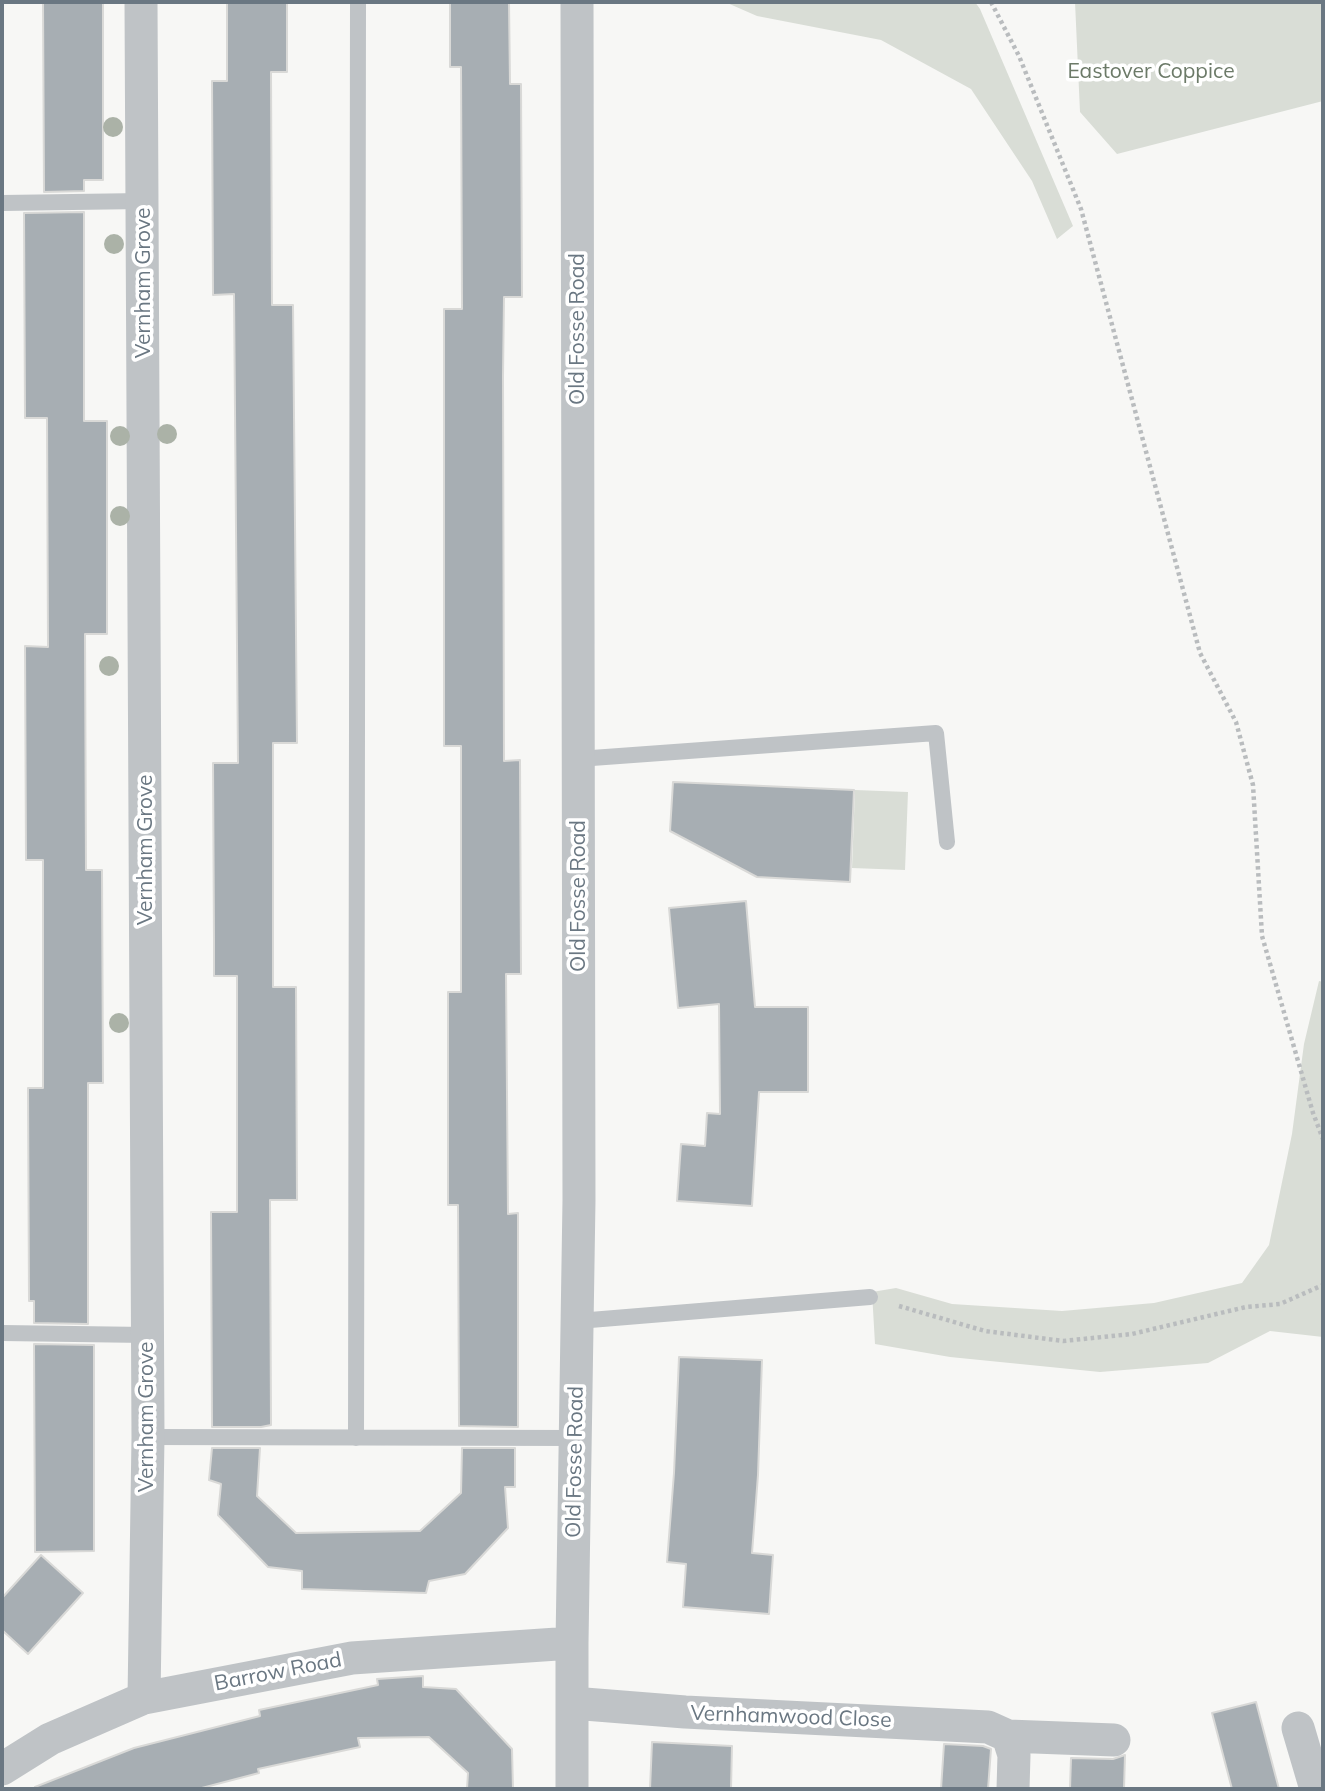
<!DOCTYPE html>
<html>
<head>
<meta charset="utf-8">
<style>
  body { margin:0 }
  #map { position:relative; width:1325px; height:1791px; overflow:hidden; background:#f7f7f5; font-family:Mulish,sans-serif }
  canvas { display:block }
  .frame { position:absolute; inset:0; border:4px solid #6a7782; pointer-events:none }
</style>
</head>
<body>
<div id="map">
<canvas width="1325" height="1791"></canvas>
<div class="frame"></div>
</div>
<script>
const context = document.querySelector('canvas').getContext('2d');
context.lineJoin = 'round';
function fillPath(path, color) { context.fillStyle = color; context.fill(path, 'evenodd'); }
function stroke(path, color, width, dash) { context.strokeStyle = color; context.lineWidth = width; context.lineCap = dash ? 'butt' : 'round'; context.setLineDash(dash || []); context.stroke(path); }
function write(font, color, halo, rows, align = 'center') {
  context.font = font + ' Mulish,sans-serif'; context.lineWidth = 7; context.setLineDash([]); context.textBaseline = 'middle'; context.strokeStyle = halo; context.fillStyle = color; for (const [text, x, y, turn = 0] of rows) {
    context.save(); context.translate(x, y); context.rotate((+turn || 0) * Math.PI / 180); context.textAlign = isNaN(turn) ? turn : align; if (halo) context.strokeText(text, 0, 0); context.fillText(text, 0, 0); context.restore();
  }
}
fillPath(new Path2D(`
  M725,2H975L980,9L1073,226L1057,239L1032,181L971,89L881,40L757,16Z
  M1075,2H1323V101L1117,154L1080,112Z
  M855,790L908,792L905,870L852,868Z
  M1319,981L1323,982V1337L1270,1331L1208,1363L1100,1372L950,1357L875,1344L872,1292L896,1288L952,1304L1062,1311L1154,1303L1242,1283L1269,1245L1292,1134L1304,1044Z`), '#d9ddd6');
const building = new Path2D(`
  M43,2H103V180H84V191L44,192Z
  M227,2H287V72H271L272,305H293L297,743H273V987H296L297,1200H270L271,1425L261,1427H212L211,1212H237V976H214V941L213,763H238L234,294L213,295L212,81H227Z
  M450,2H509L510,84H521L522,297H504L503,376L504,761L520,760L521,974H506L508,1214L518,1213V1427H515L459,1426L458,1205H448V992H461V746H444V309H462L461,67H450Z
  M84,212V421H107V634H85L86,870H102L103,1083H88V1324L34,1323V1301H29L28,1088H43V860H26L25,646L48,647L47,418H25L24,213Z
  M673,782L854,790L850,882L757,877L670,831Z
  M746,901L755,1007H808V1092H759L752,1206L677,1201L681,1144L705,1146L707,1113L720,1114L719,1004L678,1008L669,908Z
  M34,1344L94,1345V1551L35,1552Z
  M679,1357L762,1360L758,1475L752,1553L773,1555L769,1614L683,1607L686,1564L667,1562L674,1473Z
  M212,1448H260L257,1496L296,1533L420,1531L461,1493L462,1448H515V1487H505L508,1528L465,1574L429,1581L426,1593L302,1589V1571L268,1567L218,1515L221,1484L209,1480Z
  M41,1555L83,1593L28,1654L2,1630V1598Z
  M423,1676V1687L456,1689L512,1749L513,1789H467L468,1773L429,1737L358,1738L360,1747L258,1769L259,1773L198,1789H36L35,1787L134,1748L260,1716L259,1710L378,1685L377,1679Z
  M1256,1702L1279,1789H1232L1212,1713Z
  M652,1742L732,1746L731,1789H650Z
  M944,1744L983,1746L991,1749L988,1789H941Z
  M1125,1755L1124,1789H1070L1071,1758L1113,1759Z`);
fillPath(building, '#a7aeb3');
stroke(building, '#d9d9d7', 2);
stroke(new Path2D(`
  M991,2L1019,56L1081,209L1200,653L1236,722L1253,785L1262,936L1313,1113L1323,1139
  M899,1306L985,1331L1063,1341L1132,1334L1246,1307L1280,1304L1323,1285`), '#b9bcbe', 4.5, [3.5, 3.5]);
stroke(new Path2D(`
  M2,203L143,201
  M578,759L936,733L947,842
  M578,1321L870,1297
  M2,1333L147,1335
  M148,1437L575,1438
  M356,1438L358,2`), '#bfc3c6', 16);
stroke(new Path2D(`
  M141,2L148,1437L144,1698
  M572,1703L685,1712L988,1727L1008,1736L1014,1755L1013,1789
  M1298,1728L1316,1789
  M1008,1736L1114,1740
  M2,1769L50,1739L144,1698L352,1658L572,1643
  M572,1789V1643L579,1200L577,2`), '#bfc3c6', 33);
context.fillStyle = '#abb2a7';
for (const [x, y] of [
  [113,127],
  [114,244],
  [167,434],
  [120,436],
  [120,516],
  [109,666],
  [119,1023]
]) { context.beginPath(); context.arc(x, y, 10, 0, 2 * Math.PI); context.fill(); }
write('21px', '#6c7a68', '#fff', [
  ["Eastover Coppice",1151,72]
]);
write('21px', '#6a7782', '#fff', [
  ["Vernham Grove",144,283,-90],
  ["Old Fosse Road",578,329,-90],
  ["Vernham Grove",146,850,-90],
  ["Old Fosse Road",579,896,-90],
  ["Vernham Grove",147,1417,-90],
  ["Old Fosse Road",575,1462,-89],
  ["Barrow Road",278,1672,-11],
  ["Vernhamwood Close",791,1717,2]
]);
</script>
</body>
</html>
